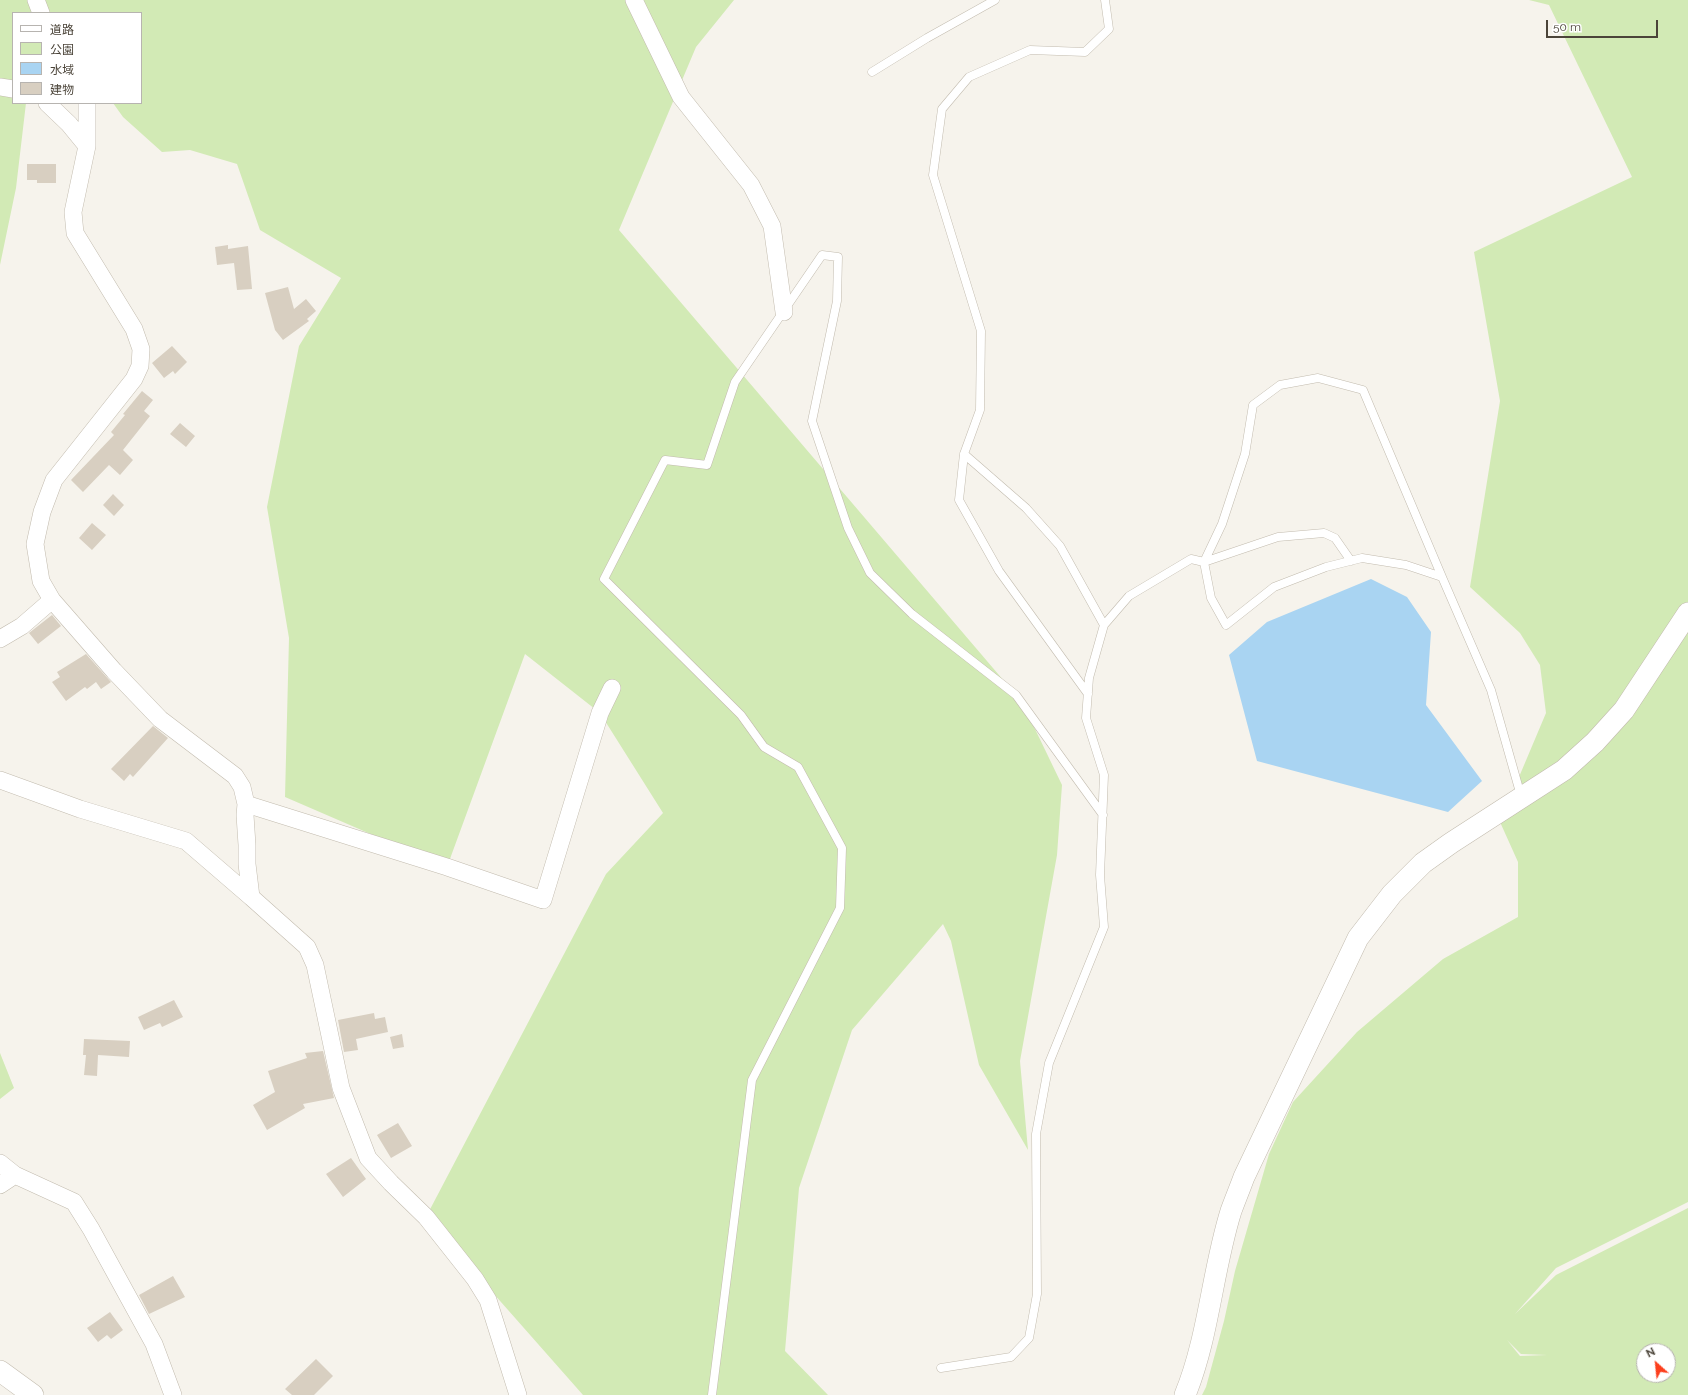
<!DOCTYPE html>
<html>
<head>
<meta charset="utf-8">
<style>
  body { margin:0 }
  #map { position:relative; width:1688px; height:1395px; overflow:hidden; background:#f6f3ec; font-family:Raleway,"Noto Sans JP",sans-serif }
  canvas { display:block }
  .legend { position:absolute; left:12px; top:12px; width:130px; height:92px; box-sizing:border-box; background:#fff; border:1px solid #b7b4b0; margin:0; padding:5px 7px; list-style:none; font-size:12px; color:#4b4439 }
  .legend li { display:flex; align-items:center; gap:8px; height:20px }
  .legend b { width:20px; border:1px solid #b7b4b0 }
  .north { position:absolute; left:1636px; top:1343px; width:40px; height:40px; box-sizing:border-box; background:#fff; border:1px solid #b7b4b0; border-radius:50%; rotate:333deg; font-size:11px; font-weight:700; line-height:16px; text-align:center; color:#4b4439 }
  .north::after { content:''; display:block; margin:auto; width:14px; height:18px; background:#fc3f1d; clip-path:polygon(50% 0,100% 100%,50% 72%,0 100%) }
  .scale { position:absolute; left:1546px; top:20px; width:112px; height:18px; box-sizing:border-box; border:2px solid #4b4439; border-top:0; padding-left:5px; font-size:12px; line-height:14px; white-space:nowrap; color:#4b4439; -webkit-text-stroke:3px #fff; paint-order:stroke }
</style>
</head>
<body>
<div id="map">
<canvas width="1688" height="1395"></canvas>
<ul class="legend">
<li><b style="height:5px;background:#fff"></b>道路</li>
<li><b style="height:11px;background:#d2eab5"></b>公園</li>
<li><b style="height:11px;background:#a9d4f2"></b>水域</li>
<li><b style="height:11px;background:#d8cfc1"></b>建物</li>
</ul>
<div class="north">N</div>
<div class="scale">50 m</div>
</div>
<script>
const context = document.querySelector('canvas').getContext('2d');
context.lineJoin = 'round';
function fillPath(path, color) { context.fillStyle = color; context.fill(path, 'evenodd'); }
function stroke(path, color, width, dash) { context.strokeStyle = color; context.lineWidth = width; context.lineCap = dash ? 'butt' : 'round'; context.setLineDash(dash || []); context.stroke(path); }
fillPath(new Path2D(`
  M0,0H734L696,47L619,230L1022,702L1062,785L1057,855L1020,1061L1028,1150L979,1065L951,941L943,924L852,1030L799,1188L785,1351L828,1395H583L426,1217L606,874L663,813L600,713L525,654L447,867L285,797L289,638L267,507L299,346L341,278L260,230L237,164L190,150L162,152L123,117L113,103H141V13H13V103H26L16,188L0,265Z
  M1529,0H1688V1202L1556,1268L1515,1314L1556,1275L1688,1208V1395H1202L1206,1387L1224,1321L1235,1271L1269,1154L1293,1102L1357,1032L1443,959L1518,917V862L1500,822L1546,713L1540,665L1520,633L1470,587L1500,401L1474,252L1632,177L1549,5ZM1507,1340L1521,1354L1547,1355L1520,1356ZM1644,1351H1668V1375H1644Z
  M0,1053L14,1088L0,1099Z`), '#d2eab5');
fillPath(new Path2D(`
  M1371,579L1407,597L1431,632L1426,705L1482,781L1448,812L1257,761L1229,655L1267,622Z`), '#a9d4f2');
fillPath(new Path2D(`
  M27,164H56V183H37V180H27Z
  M228,245V249L248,246L252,289L237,290L234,263L217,265L215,247Z
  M288,287L294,309L306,299L316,311L307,319L309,321L283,340L275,330L265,293Z
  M172,346L187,362L175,374L173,371L164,378L152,363Z
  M142,391L153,400L144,411L150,416L123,450L133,460L120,475L109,465L83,492L71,480L114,435L111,432L125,415L123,414Z
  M180,423L195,436L186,447L170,434Z
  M113,494L124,505L114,516L103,505Z
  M92,523L106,535L92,550L79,538Z
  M52,615L61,626L38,644L29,633Z
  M86,654L111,682L101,689L96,682L87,689L85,687L66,701L52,682L60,677L57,672Z
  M153,726L168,738L133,777L130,774L124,781L111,769Z
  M174,1000L183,1017L162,1027L160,1023L144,1030L138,1017Z
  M374,1013L375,1019L385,1017L388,1032L356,1039L358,1050L344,1052L338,1020Z
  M402,1034L404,1047L393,1049L390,1037Z
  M84,1039L130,1041L129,1057L98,1055L97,1076L84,1075L86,1055H83Z
  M323,1051L334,1098L303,1104L305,1108L267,1130L253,1105L275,1092L268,1071L307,1058L305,1053Z
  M398,1123L412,1146L391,1158L377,1135Z
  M351,1158L366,1179L343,1197L326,1174Z
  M173,1276L185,1297L149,1314L139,1295Z
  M110,1312L123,1330L111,1339L107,1335L98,1342L87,1328Z
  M316,1359L333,1376L314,1395H292L285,1389Z`), '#d8cfc1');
const service = new Path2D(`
  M872,72L927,38L995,0
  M964,454L1026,508L1060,546L1104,625
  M1204,562L1222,524L1245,454L1253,405L1280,385L1318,378L1363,390L1442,577
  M1204,562L1278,537L1324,533L1335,538L1351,561
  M1088,694L999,571L959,500L964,454L980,410L981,331L933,175L942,109L969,77L1030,50L1085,52L1109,29L1105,0
  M941,1368L1011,1357L1029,1338L1037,1294L1036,1134L1049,1063L1104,927L1100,875L1104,775L1086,718L1089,678L1104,625L1129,596L1191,559L1204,562L1211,598L1226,625L1274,587L1326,567L1362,558L1406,565L1442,577L1491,690L1521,796
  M712,1395L752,1080L840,908L842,848L798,767L764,747L741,715L604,579L665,460L707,465L735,382L822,255L838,257L837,301L812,421L848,528L870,573L912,614L1016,695L1103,815`);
const minor = new Path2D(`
  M36,0L41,13
  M634,0L681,97L751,185L772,226L784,312
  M0,87L13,89
  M47,103L69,124L87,146
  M87,103V146L73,212L75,233L134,329L141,349L140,366L134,379L54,480L42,512L35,544L41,581L52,600L114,671L160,719L235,776L242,787L246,804L245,815L247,845V864L251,897L307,947L315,965L341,1088L368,1158L391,1183L426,1217L475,1279L488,1300L518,1395
  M0,639L22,626L52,600
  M0,780L80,809L186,841L251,897
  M246,804L447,867L543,900L600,713L612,688
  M0,1163L15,1175L74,1202L91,1229L154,1344L173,1395
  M0,1185L15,1175`);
const tertiary = new Path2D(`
  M0,1371L33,1395
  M1185,1395C1209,1336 1212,1272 1231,1211C1235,1200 1240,1188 1244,1177L1358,938L1392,894L1423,863L1451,843L1564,770L1595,742L1624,710L1688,613`);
stroke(service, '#c2bbae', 9);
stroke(minor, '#c2bbae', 18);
stroke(tertiary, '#c2bbae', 22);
stroke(service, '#fff', 8);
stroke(minor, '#fff', 17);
stroke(tertiary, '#fff', 21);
</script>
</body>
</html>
